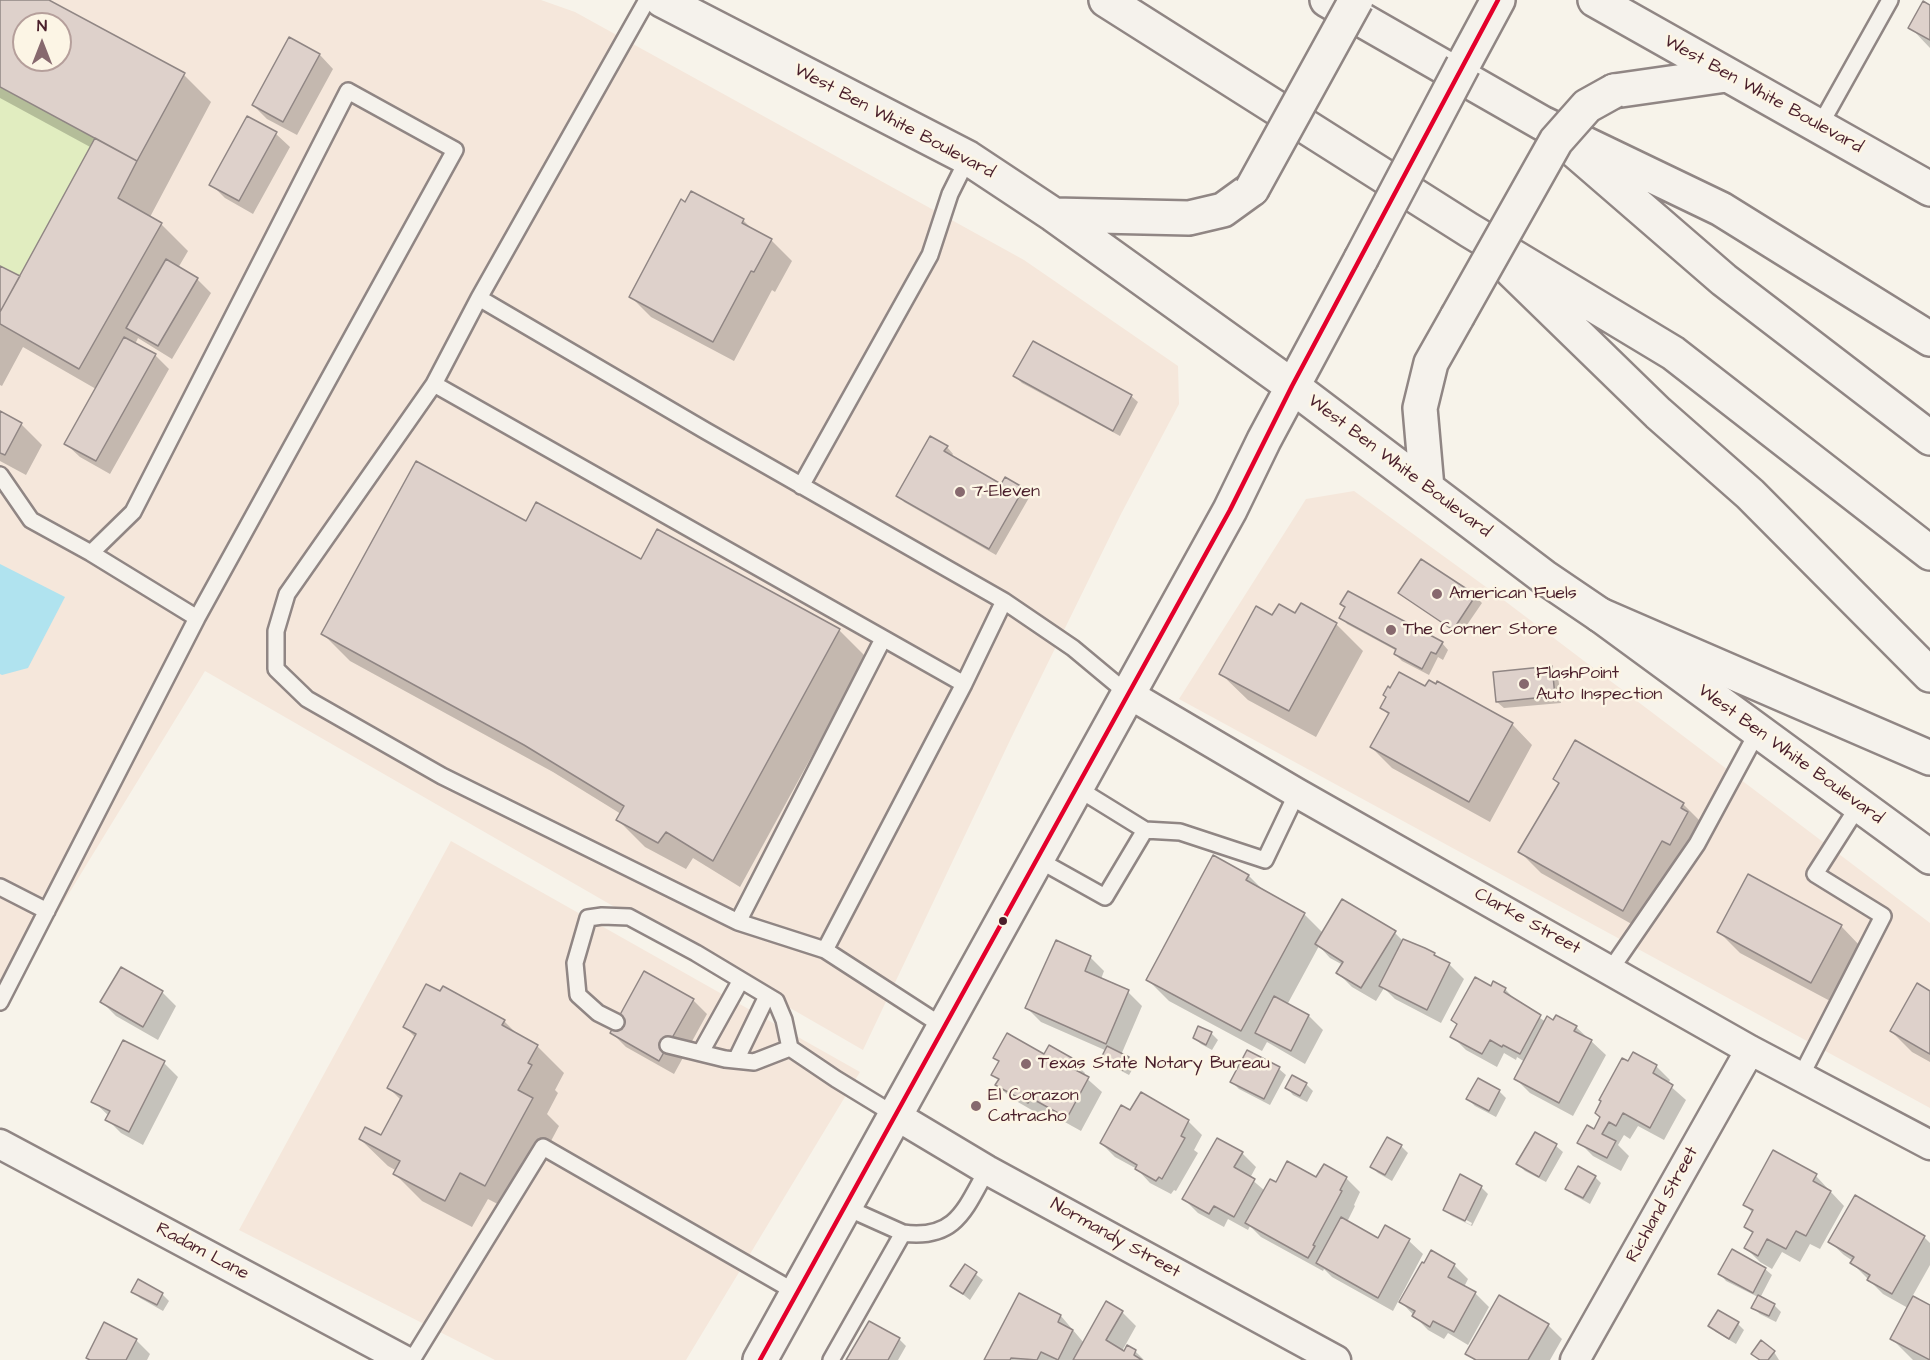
<!DOCTYPE html>
<html>
<head>
<meta charset="utf-8">
<style>
  body { margin:0 }
  #map { position:relative; width:1930px; height:1360px; overflow:hidden; background:#f7f3ea; font-family:"Architects Daughter",sans-serif }
  canvas { display:block }
  .north { position:absolute; left:12px; top:12px; width:60px; height:60px; box-sizing:border-box; background:#fcf5e5; border:2px solid #b59f9b; border-radius:50%; rotate:0deg; font-size:16px; font-weight:700; line-height:24px; text-align:center; color:#4a1f2b }
  .north::after { content:''; display:block; margin:auto; width:21px; height:27px; background:#87696e; clip-path:polygon(50% 0,100% 100%,50% 72%,0 100%) }
</style>
</head>
<body>
<div id="map">
<canvas width="1930" height="1360"></canvas>
<div class="north">N</div>
</div>
<script>
const context = document.querySelector('canvas').getContext('2d');
context.lineJoin = 'round';
function fillPath(path, color) { context.fillStyle = color; context.fill(path, 'evenodd'); }
function stroke(path, color, width, dash) { context.strokeStyle = color; context.lineWidth = width; context.lineCap = dash ? 'butt' : 'round'; context.setLineDash(dash || []); context.stroke(path); }
function write(font, color, halo, rows, align = 'center') {
  context.font = font + ' "Architects Daughter",sans-serif'; context.lineWidth = 5; context.setLineDash([]); context.textBaseline = 'middle'; context.strokeStyle = halo; context.fillStyle = color; for (const [text, x, y, turn = 0] of rows) {
    context.save(); context.translate(x, y); context.rotate((+turn || 0) * Math.PI / 180); context.textAlign = isNaN(turn) ? turn : align; if (halo) context.strokeText(text, 0, 0); context.fillText(text, 0, 0); context.restore();
  }
}
fillPath(new Path2D(`
  M0,0H541L575,12L1024,260L1178,366L1179,404L1121,514L1013,734L863,1050L205,671L0,1006ZM24,24H60V60H24Z
  M1354,491L1497,595L1930,923V1108L1179,699L1306,499Z
  M451,841L860,1072L686,1360H495L239,1230Z`), '#f5e7db');
fillPath(new Path2D(`
  M0,87L95,138L20,276L0,266Z`), '#e1edc0');
fillPath(new Path2D(`
  M0,564L65,597L28,668L2,675L0,674Z`), '#b0e3ef');
fillPath(new Path2D(`
  M0,0H46L184,75L211,102L150,217L161,224L188,251L178,268L197,279L211,293L172,359L138,338L135,344L155,355L169,369L110,474L80,457L66,444L96,389L23,347L2,386L0,385V267L20,278L92,148L0,98ZM24,24H60V60H24Z
  M1930,6V48L1910,27Z
  M290,39L320,55L333,69L297,135L267,119L253,105Z
  M276,134L290,147L253,214L225,198L211,184Z
  M743,220L754,231L771,240L792,261L775,292L772,290L734,361L651,317L630,296Z
  M1015,376L1131,396L1138,402L1120,436L1022,383Z
  M0,413L21,424L42,445L26,475L0,461Z
  M947,447L953,454L951,457L1001,486L1023,490L1030,496L996,555L904,502L898,495Z
  M526,523L839,630L866,657L740,887L693,858L686,869L645,847L618,820L621,814L553,772L350,661L323,634Z
  M1400,593L1475,596L1482,603L1460,635L1407,599Z
  M1296,615L1336,624L1363,651L1316,737L1248,700L1220,673L1273,617Z
  M1341,617L1442,643L1448,650L1443,660L1438,657L1429,675L1402,661L1395,654L1397,651L1347,624Z
  M1551,668L1558,675L1561,703L1504,708L1497,702Z
  M1426,688L1512,724L1532,745L1490,822L1392,768L1371,747L1389,715L1382,708L1388,698Z
  M1575,742L1683,804L1704,825L1644,931L1541,873L1520,852L1560,784L1555,779Z
  M1214,857L1249,876L1265,892L1304,914L1323,933H1395L1403,941L1434,954L1450,965L1464,979L1441,1023L1395,999L1384,988L1376,1001L1352,987L1338,973L1343,965L1330,958L1319,946L1287,1005L1309,1016L1323,1030L1305,1064L1267,1042L1262,1051L1169,1001L1148,980Z
  M1841,926L1861,947L1832,1002L1740,953L1719,932Z
  M1090,957L1104,971L1101,979L1128,992L1142,1006L1121,1055L1135,1065L1129,1075L1110,1065L1103,1058L1107,1051L1041,1022L1027,1008Z
  M121,969L162,992L176,1006L158,1040L116,1016L102,1002Z
  M1492,988L1505,989L1519,1004L1546,1022L1576,1027L1606,1055L1573,1116L1530,1093L1516,1079L1525,1062L1517,1057L1516,1060L1504,1053L1497,1067L1466,1050L1452,1036L1458,1025L1453,1020Z
  M1930,992V1062L1912,1052L1891,1031Z
  M693,1000L707,1014L674,1074L626,1047L612,1033Z
  M504,1021L518,1035L537,1046L564,1073L555,1090L558,1093L547,1114L559,1126L513,1212L488,1199L472,1227L422,1201L395,1174L397,1171L388,1166L360,1139L381,1137L401,1100L389,1088L416,1038L405,1027Z
  M1211,1033L1218,1040L1212,1050L1201,1044L1194,1038Z
  M1049,1047L1071,1060L1085,1073L1084,1076L1102,1092L1081,1131L1045,1111L1042,1116L1011,1098L997,1085L999,1081L993,1074L1000,1063L994,1058L1045,1056Z
  M1247,1052L1279,1069L1286,1075L1270,1105L1239,1089L1232,1082Z
  M164,1063L178,1077L143,1145L121,1133L107,1119L109,1116L93,1101Z
  M1656,1066L1670,1080L1668,1084L1686,1100L1664,1140L1638,1126L1630,1139L1624,1135L1618,1145L1629,1156L1621,1171L1593,1156L1579,1142L1594,1131Z
  M1306,1084L1313,1091L1307,1102L1293,1095L1287,1088Z
  M1499,1091L1506,1098L1496,1117L1475,1106L1468,1099Z
  M1131,1112L1188,1121L1202,1135L1194,1150L1198,1153L1176,1191L1174,1190L1171,1194L1150,1183L1137,1169L1115,1157L1101,1143Z
  M1218,1140L1242,1153L1256,1167L1250,1178L1265,1191L1276,1184L1346,1178L1360,1192L1354,1205L1355,1206L1347,1222L1378,1240L1385,1227L1409,1241L1423,1254L1393,1311L1332,1277L1324,1269L1323,1271L1261,1237L1250,1226L1248,1230L1228,1219L1224,1227L1198,1213L1184,1199Z
  M1401,1146L1408,1153L1392,1181L1378,1173L1371,1166Z
  M1556,1146L1563,1152L1546,1182L1525,1171L1518,1164Z
  M1773,1152L1816,1176L1844,1206L1820,1249L1810,1244L1800,1262L1782,1252L1772,1269L1760,1262L1746,1248L1753,1234L1746,1226L1753,1213L1745,1205Z
  M1595,1177L1601,1183L1590,1204L1574,1195L1567,1189Z
  M1481,1187L1488,1194L1472,1226L1452,1216L1445,1210ZM1451,1212L1472,1223L1471,1225L1451,1215Z
  M1924,1237L1930,1243V1265L1912,1297L1930,1306V1360H1913L1892,1339L1908,1308L1883,1294L1852,1263L1853,1261L1844,1255L1830,1242Z
  M1454,1265L1468,1279L1464,1287L1475,1293L1489,1307L1468,1345L1448,1333L1444,1339L1428,1330L1401,1302Z
  M965,1266L983,1280L970,1300L952,1286Z
  M1765,1269L1772,1275L1760,1298L1774,1305L1781,1312L1776,1322L1760,1314L1753,1308L1758,1297L1726,1281L1720,1274Z
  M133,1291L162,1294L169,1301L163,1311L140,1298Z
  M1019,1295L1061,1316L1084,1343L1122,1312L1136,1326L1122,1351H1135L1144,1360H985Z
  M105,1324L136,1340L150,1354L147,1360H90L87,1358Z
  M1738,1324L1744,1330L1736,1344L1716,1332L1710,1326Z
  M1548,1325L1562,1339L1550,1360H1474L1467,1353Z
  M899,1339L906,1346L898,1360H848Z
  M1774,1352L1779,1360H1760L1753,1353Z`), '#0003');
const building = new Path2D(`
  M0,0H49L185,73L137,161L0,87ZM24,24H60V60H24Z
  M1923,1L1930,5V40L1908,28Z
  M289,37L320,54L283,122L252,105Z
  M247,116L277,132L239,201L209,185Z
  M95,138L137,161L118,198L162,223L79,369L0,324V312Z
  M691,191L744,219L742,223L772,239L754,272L751,271L713,342L629,297L681,199L685,202Z
  M166,259L198,278L158,346L126,328Z
  M0,266L20,276L0,312Z
  M124,337L156,354L96,461L64,444Z
  M1033,341L1132,395L1113,431L1013,376Z
  M0,411L22,423L5,455L0,453Z
  M930,436L948,446L944,451L1001,484L1005,477L1024,488L989,549L896,496Z
  M416,461L526,521L536,502L641,559L657,529L840,629L713,861L666,832L658,843L616,820L624,806L524,745L321,634Z
  M1421,559L1476,595L1453,630L1398,593Z
  M1348,591L1443,642L1436,654L1431,652L1422,669L1394,654L1396,649L1339,618L1345,607L1340,604Z
  M1301,603L1337,623L1289,711L1219,674L1256,606L1272,615L1279,604L1295,613Z
  M1552,666L1555,696L1496,702L1493,672Z
  M1399,672L1425,686L1429,680L1436,684L1437,681L1513,723L1469,802L1370,747L1389,713L1380,708L1386,697L1383,695L1388,686L1390,688Z
  M1575,740L1684,803L1681,808L1688,812L1670,845L1662,841L1623,911L1518,852L1559,783L1553,779Z
  M1213,855L1249,875L1246,880L1305,913L1241,1031L1146,980Z
  M1748,874L1842,925L1811,983L1717,932Z
  M1342,899L1396,931L1361,988L1336,973L1343,962L1315,944Z
  M1403,939L1425,948L1435,953L1434,955L1450,963L1427,1010L1379,986Z
  M1056,940L1091,956L1085,971L1129,990L1106,1044L1025,1008Z
  M121,967L163,991L143,1027L100,1002Z
  M644,971L694,999L659,1061L610,1033Z
  M1475,977L1491,986L1493,981L1506,988L1504,992L1541,1015L1520,1054L1503,1045L1502,1047L1490,1040L1482,1054L1450,1037L1457,1024L1451,1020Z
  M1917,983L1930,991V1054L1890,1031Z
  M426,984L440,991L443,986L505,1020L502,1025L538,1045L528,1063L532,1065L518,1090L533,1098L485,1186L460,1173L445,1201L393,1174L400,1161L359,1139L365,1127L381,1135L402,1096L387,1088L416,1034L403,1027Z
  M1274,996L1309,1015L1291,1051L1255,1033Z
  M1556,1015L1577,1026L1574,1031L1592,1040L1559,1103L1514,1079L1547,1016L1553,1020Z
  M1198,1026L1212,1032L1206,1045L1193,1038Z
  M1007,1033L1044,1054L1049,1045L1072,1058L1068,1066L1089,1077L1067,1118L1031,1098L1028,1103L995,1085L999,1079L991,1075L999,1061L993,1058Z
  M123,1040L165,1061L129,1132L105,1120L110,1111L91,1102Z
  M1107,1046L1129,1057L1123,1070L1101,1058Z
  M1247,1050L1280,1067L1264,1099L1230,1082Z
  M1633,1052L1657,1065L1653,1073L1673,1085L1650,1128L1623,1113L1616,1126L1609,1122L1602,1134L1616,1141L1607,1158L1577,1143L1587,1125L1594,1129L1600,1117L1595,1113L1601,1101L1599,1100L1622,1058L1628,1061Z
  M1292,1075L1307,1083L1300,1096L1285,1088Z
  M1478,1078L1500,1090L1489,1111L1466,1099Z
  M1141,1092L1189,1120L1181,1136L1185,1138L1162,1179L1159,1177L1156,1181L1135,1169L1137,1165L1100,1143L1121,1105L1130,1110Z
  M1535,1132L1557,1144L1539,1177L1516,1164Z
  M1387,1137L1402,1145L1385,1175L1370,1167Z
  M1217,1138L1243,1152L1234,1167L1255,1179L1234,1217L1214,1206L1209,1214L1182,1199Z
  M1773,1150L1817,1174L1813,1181L1831,1191L1806,1236L1796,1231L1786,1249L1767,1239L1758,1256L1744,1248L1753,1232L1744,1227L1753,1210L1743,1205Z
  M1287,1161L1316,1177L1324,1164L1347,1177L1340,1190L1342,1191L1313,1245L1315,1246L1308,1258L1245,1223L1270,1179L1276,1182Z
  M1578,1166L1596,1176L1583,1198L1565,1189Z
  M1460,1174L1482,1186L1465,1221L1443,1210Z
  M1855,1195L1925,1236L1892,1294L1867,1280L1870,1275L1850,1263L1854,1257L1828,1242Z
  M1341,1217L1378,1238L1385,1225L1410,1239L1378,1298L1316,1263Z
  M1732,1249L1766,1268L1753,1293L1718,1274Z
  M1431,1250L1455,1264L1448,1277L1476,1292L1454,1332L1433,1321L1430,1327L1412,1316L1415,1311L1399,1302L1422,1262L1424,1263Z
  M965,1264L977,1272L963,1294L950,1286Z
  M138,1279L163,1293L157,1305L131,1292Z
  M1019,1293L1061,1315L1058,1322L1073,1330L1058,1360L1041,1352L1037,1360L1011,1358L1010,1360H984Z
  M1499,1295L1549,1324L1528,1360H1476L1465,1354Z
  M1758,1295L1775,1304L1769,1316L1751,1308Z
  M1913,1296L1930,1305V1360L1890,1339Z
  M1106,1301L1123,1311L1106,1340L1124,1351L1127,1345L1136,1350L1134,1355L1142,1360H1073Z
  M1718,1310L1739,1322L1729,1339L1708,1326Z
  M869,1321L900,1338L888,1360H846Z
  M104,1322L137,1339L126,1360H90L86,1358Z
  M1761,1340L1775,1351L1768,1360H1760L1751,1354Z`);
fillPath(building, '#ded1cb');
stroke(building, '#908684', 1.5);
const lane = new Path2D(`
  M647,0L479,298L434,384L964,684L825,950L944,1027
  M1819,127L1890,0
  M479,298L706,431L1004,601L1073,648L1127,693
  M434,384L287,594L276,631V669L307,699L442,776L738,922
  M0,475L31,520L91,553L133,512L348,91L455,150L197,618L0,1002
  M801,486L930,255L950,194L968,158
  M91,553L197,618
  M964,684L1004,601
  M1145,830L1180,832L1265,860L1297,793
  M1037,859L1105,897L1145,830L1077,788
  M0,887L47,911
  M825,950L738,922L883,639
  M1611,969L1697,844L1758,731
  M616,1022L598,1013L578,995L575,963L588,918L602,916L629,917L696,953L776,1001L784,1020L790,1048L754,1062L725,1059L668,1045
  M790,1048L836,1079L895,1115
  M701,1052L741,980
  M736,1060L767,996
  M1801,1076L1883,916L1815,874L1859,805
  M845,1207L903,1233
  M412,1360L543,1147L797,1293
  M831,1360L903,1233C956,1240 965,1209 987,1170`);
const street = new Path2D(`
  M1127,693L1297,793L1750,1050L1930,1145
  M895,1115L987,1170L1336,1360
  M0,1144L404,1360
  M1575,1360L1750,1050`);
const secondary = new Path2D(`
  M662,0L968,158L1054,215L1292,386L1544,577L1600,615L1930,857
  M1595,0L1930,189
  M1463,65L1498,0
  M1614,91L1726,75
  M1054,215L1189,218L1223,210L1252,189
  M1427,488L1420,408L1431,363L1457,317
  M760,1360L1230,510L1264,440L1361,259`);
const highway = new Path2D(`
  M1106,0L1469,230L1673,353L1930,553
  M1327,0L1542,123L1721,209L1930,339
  M1575,151L1724,280L1930,438
  M1512,271L1658,413L1750,494L1930,675
  M1600,615L1930,758`);
stroke(lane, '#908684', 20);
stroke(street, '#908684', 33);
stroke(secondary, '#908684', 38);
stroke(highway, '#908684', 38);
stroke(lane, '#f5f2ec', 15);
stroke(street, '#f5f2ec', 28);
stroke(secondary, '#f5f2ec', 33);
stroke(highway, '#f5f2ec', 33);
const secondaryBridge = new Path2D(`
  M1252,189L1356,0
  M1361,259L1463,65
  M1457,317L1556,141L1587,106L1614,91`);
stroke(secondaryBridge, '#908684', 38, []);
stroke(secondaryBridge, '#f5f2ec', 33);
stroke(new Path2D(`
  M760,1360L1230,510L1292,386L1498,0`), '#e4002b', 4.5);
for (const [x, y, r, color] of [
  [960,492,6,"#87696e"],
  [1437,594,6,"#87696e"],
  [1391,630,6,"#87696e"],
  [1524,684,6,"#87696e"],
  [1003,921,5,"#4a1f2b"],
  [1026,1064,6,"#87696e"],
  [976,1106,6,"#87696e"]
]) { const dot = new Path2D(); dot.arc(x, y, r, 0, 2 * Math.PI); context.fillStyle = color; context.fill(dot); stroke(dot, '#fcf5e5', 2); }
write('18px', '#4a1f2b', '#fcf5e5', [
  ["West Ben White Boulevard",1763,95,29],
  ["West Ben White Boulevard",894,122,28],
  ["West Ben White Boulevard",1399,467,37],
  ["West Ben White Boulevard",1790,755,36],
  ["Clarke Street",1527,922,29],
  ["Richland Street",1663,1205,-61],
  ["Normandy Street",1115,1239,29],
  ["Radam Lane",202,1252,28]
]);
write('18px', '#4a1f2b', '#fcf5e5', [
  ["7-Eleven",972,492],
  ["American Fuels",1449,594],
  ["The Corner Store",1403,630],
  ["FlashPoint",1536,674],
  ["Auto Inspection",1536,695],
  ["Texas State Notary Bureau",1038,1064],
  ["El Corazon",988,1096],
  ["Catracho",988,1117]
], 'left');
</script>
</body>
</html>
